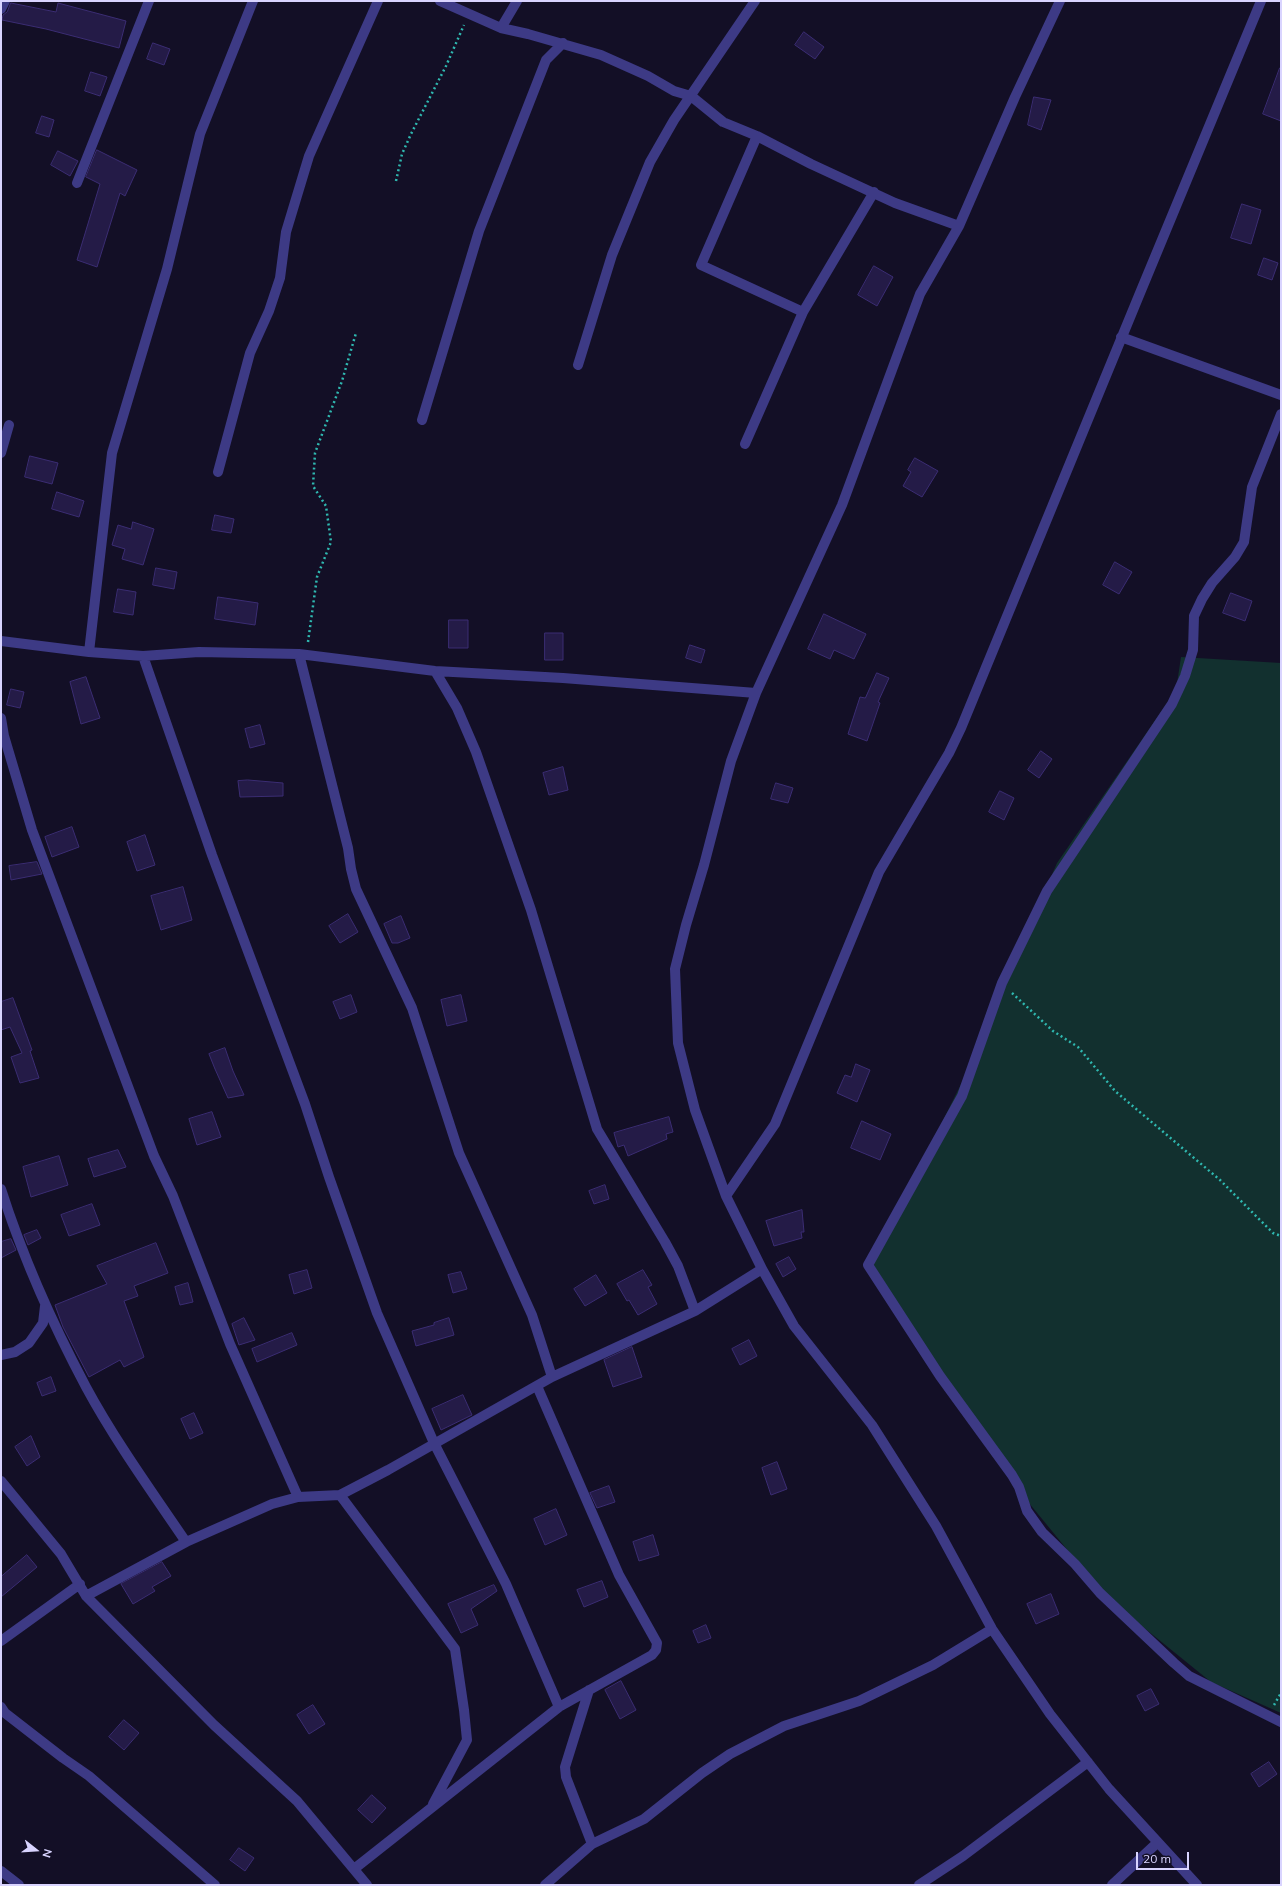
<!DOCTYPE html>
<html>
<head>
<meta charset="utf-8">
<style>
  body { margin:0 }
  #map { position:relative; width:1282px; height:1886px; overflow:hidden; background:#130f26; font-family:Mulish,sans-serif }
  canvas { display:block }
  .frame { position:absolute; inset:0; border:2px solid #d9d4ff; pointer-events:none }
  .north { position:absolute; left:16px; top:1830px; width:40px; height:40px; -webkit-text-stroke:3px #130f26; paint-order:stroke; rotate:107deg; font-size:11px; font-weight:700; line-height:16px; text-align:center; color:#d9d4ff }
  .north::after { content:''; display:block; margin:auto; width:14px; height:18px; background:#d9d4ff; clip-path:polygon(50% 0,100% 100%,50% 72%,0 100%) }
  .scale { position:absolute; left:1136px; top:1852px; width:53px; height:18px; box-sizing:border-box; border:2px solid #d9d4ff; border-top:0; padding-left:5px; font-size:12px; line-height:14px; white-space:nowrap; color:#d9d4ff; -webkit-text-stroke:3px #130f26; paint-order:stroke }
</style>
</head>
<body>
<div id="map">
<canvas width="1282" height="1886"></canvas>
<div class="frame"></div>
<div class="north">N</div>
<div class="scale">20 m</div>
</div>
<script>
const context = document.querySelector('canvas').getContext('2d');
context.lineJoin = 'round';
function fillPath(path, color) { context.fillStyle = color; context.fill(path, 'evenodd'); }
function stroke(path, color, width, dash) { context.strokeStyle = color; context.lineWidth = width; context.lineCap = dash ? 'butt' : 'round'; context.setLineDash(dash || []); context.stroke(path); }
fillPath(new Path2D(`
  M1181,657L1281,663V1713L1211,1682L1106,1597L1015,1486L871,1265L966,1074L1057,863L1176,690Z`), '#12302f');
const building = new Path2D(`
  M11,3L56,12L58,3L126,21L119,48L46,29L2,20L3,15L7,12Z
  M804,32L824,47L815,59L795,45Z
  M153,43L170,49L164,65L147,59Z
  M1280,68H1281V121L1263,114Z
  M91,72L107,77L100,96L85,91Z
  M1034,97L1051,100L1041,130L1028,125Z
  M42,116L54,120L49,137L36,133Z
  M97,150L137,170L125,196L120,193L97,267L77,260L100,184L86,177Z
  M58,151L78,161L70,176L51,165Z
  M1242,204L1261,210L1251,244L1231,238Z
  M1264,258L1278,263L1272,280L1258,275Z
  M874,266L893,277L877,306L858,295Z
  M30,456L58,463L52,484L25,477Z
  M915,458L938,471L922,497L903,486L911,472L908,470Z
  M57,492L84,501L79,517L52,509Z
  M215,515L234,519L231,533L212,530Z
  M133,522L154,529L143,565L122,559L125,549L112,545L118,525L131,529Z
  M1115,562L1132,572L1119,594L1103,585Z
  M156,568L177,572L174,589L153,585Z
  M118,589L136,592L133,615L114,612Z
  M1231,593L1252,601L1245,621L1223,613Z
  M218,597L258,603L255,625L215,619Z
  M824,614L866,634L854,659L834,650L830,659L808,649Z
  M449,620H468V648H449Z
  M545,633H563V660H545Z
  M690,645L705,650L701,663L686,658Z
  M877,673L889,678L878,702L880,703L867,741L848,734L860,697L865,698Z
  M86,677L100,718L81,724L70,682Z
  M11,689L24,692L20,708L7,705Z
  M260,725L265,744L250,748L245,729Z
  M1041,751L1052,759L1039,778L1028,770Z
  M563,767L568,790L549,795L543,773Z
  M248,780L283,783V796L240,797L238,781Z
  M776,783L793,788L788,803L771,799Z
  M1000,791L1014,798L1004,820L989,812Z
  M72,827L79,847L52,857L45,837Z
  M145,835L155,865L137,871L127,842Z
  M37,862L42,874L11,880L9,866Z
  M183,887L192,920L161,930L151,896Z
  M348,914L358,932L340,943L329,926Z
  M401,916L410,938L398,943H392L384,924Z
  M351,995L357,1012L340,1019L333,1002Z
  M461,995L467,1021L447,1026L441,1000Z
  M13,998L32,1050L30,1051L39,1078L20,1083L11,1057L22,1053L10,1027L1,1030V1002Z
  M225,1048L233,1071L244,1095L228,1098L215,1069L209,1054Z
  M856,1064L870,1070L857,1102L837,1093L845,1075L851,1077Z
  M212,1112L221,1137L197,1145L189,1119Z
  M669,1117L673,1132L666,1134L667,1139L628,1156L624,1145L618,1147L614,1133Z
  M862,1121L891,1134L880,1160L851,1148Z
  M118,1150L126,1167L94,1177L88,1159Z
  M59,1156L68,1185L31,1197L23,1167Z
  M605,1185L609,1199L594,1204L589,1191Z
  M92,1204L100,1225L69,1236L61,1215Z
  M802,1210L804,1232H801L802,1238L774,1246L766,1221Z
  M37,1230L41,1238L28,1245L24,1235Z
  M11,1239L16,1250L1,1258V1242Z
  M156,1243L168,1273L134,1286L138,1296L124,1301L144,1357L124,1367L120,1360L89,1377L63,1327L55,1305L107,1284L97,1266Z
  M789,1257L796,1269L783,1277L776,1264Z
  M307,1270L312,1288L294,1294L289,1275Z
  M643,1270L652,1285L648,1287L657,1304L638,1315L629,1300L627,1301L617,1284Z
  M461,1272L467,1289L453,1293L448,1275Z
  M596,1275L607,1293L585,1306L574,1289Z
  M188,1283L193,1302L180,1305L175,1287Z
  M244,1318L255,1340L239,1345L232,1324Z
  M449,1318L454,1335L416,1346L412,1331L434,1325V1323Z
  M292,1333L297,1345L257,1362L252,1349Z
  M749,1340L757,1356L740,1365L732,1349Z
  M632,1347L642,1377L613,1387L604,1360Z
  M51,1377L56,1391L42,1396L37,1383Z
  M463,1395L472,1415L441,1430L432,1409Z
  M194,1413L203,1433L190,1439L181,1419Z
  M31,1436L40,1457L27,1466L15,1447Z
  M777,1462L787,1489L771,1495L762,1468Z
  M609,1486L615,1502L597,1508L590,1493Z
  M556,1509L567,1535L545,1545L534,1519Z
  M653,1535L659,1555L639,1561L633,1542Z
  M27,1555L37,1567L1,1597V1577Z
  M162,1562L171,1576L152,1587L155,1591L133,1604L121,1584Z
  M602,1581L608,1597L584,1607L577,1590Z
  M494,1585L497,1591L471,1609L478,1625L461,1633L448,1604Z
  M1051,1594L1059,1614L1036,1624L1027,1604Z
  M706,1625L711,1638L698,1643L693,1631Z
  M621,1681L636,1710L620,1719L605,1690Z
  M1151,1689L1159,1704L1145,1711L1137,1696Z
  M313,1705L325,1724L309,1734L297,1715Z
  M124,1720L139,1733L124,1750L109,1737Z
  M1269,1762L1277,1774L1259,1787L1251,1774Z
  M372,1795L386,1808L372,1823L358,1810Z
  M239,1848L254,1858L245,1871L230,1860Z`);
fillPath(building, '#241b47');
stroke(building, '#3b2d73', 1);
stroke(new Path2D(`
  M396,181L402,154L411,134L446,66L464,25
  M308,642L317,577L331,542L326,506L313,486L315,453L342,381L356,333
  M1012,993L1053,1031L1078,1047L1115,1091L1220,1180L1273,1233L1281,1236
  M1274,1705L1281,1693`), '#2fb8b0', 2.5, [2, 3]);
stroke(new Path2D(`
  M440,1L501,28L528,34L601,55L648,76L674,91L691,96L723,122L757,136L811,164L895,203L959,226
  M1060,1L1015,97L959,226L920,294L842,505L756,693L731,761L704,865L686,925L675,969L678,1043L695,1110L726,1196L762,1269L794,1326L872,1425L936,1526L992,1629L1050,1714L1109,1789L1197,1885
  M1,9L5,1
  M501,28L517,1
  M757,136L701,265L803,312L874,192
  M77,183L149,1
  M1121,337L1281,395
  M578,365L612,255L650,162L674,120L755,1
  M1281,414L1252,487L1244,542L1235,557L1212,583L1202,599L1194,616L1193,650L1185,676L1172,704L1047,891L1002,983L962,1096L868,1265L940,1376L1012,1475L1019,1487L1027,1511L1042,1532L1075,1564L1100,1593L1174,1663L1189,1676L1281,1722
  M422,420L479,231L546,60L563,43
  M745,444L803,312
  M1,453L9,425
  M218,472L250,353L269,311L280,278L286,232L309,156L378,1
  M1,641L89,652L143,656L199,652L299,654L435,671L563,678L756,693
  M89,652L112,453L167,269L200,134L253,1
  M299,654L348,848L351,869L356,889L412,1008L459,1153L532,1315L552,1377
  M143,656L212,855L305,1104L329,1177L377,1313L434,1443L506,1584L559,1707
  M1,718L4,736L32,830L154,1156L173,1196L230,1344L298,1497
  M1,1189C23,1258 52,1323 86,1387C114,1439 152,1492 186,1542
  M726,1196L775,1124L879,872L949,753L961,728L1140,293L1261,1
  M695,1311L762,1269
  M1,1355L15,1352L29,1343L43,1323L45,1306
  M1,1481L61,1554L86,1596L214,1725L297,1801L367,1885
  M340,1495L455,1649L464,1710L467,1740L433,1804
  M86,1596L186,1542L272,1504L298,1497L340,1495L388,1470L552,1377L695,1311L678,1266L665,1242L597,1129L531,910L476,752L457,708L435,671
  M1,1641L80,1584
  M589,1690L565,1767L566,1777L592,1844
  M1,1707L5,1713L63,1758L89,1776L215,1885
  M354,1869L559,1707L652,1655L656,1650L657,1643L619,1575L537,1386
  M1,1871L19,1885
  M545,1885L592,1844L644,1819L702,1773L730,1754L784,1726L859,1701L933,1665L992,1629
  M919,1885L963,1856L1088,1762
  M1112,1885L1157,1843`), '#3d3a85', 10);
</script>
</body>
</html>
